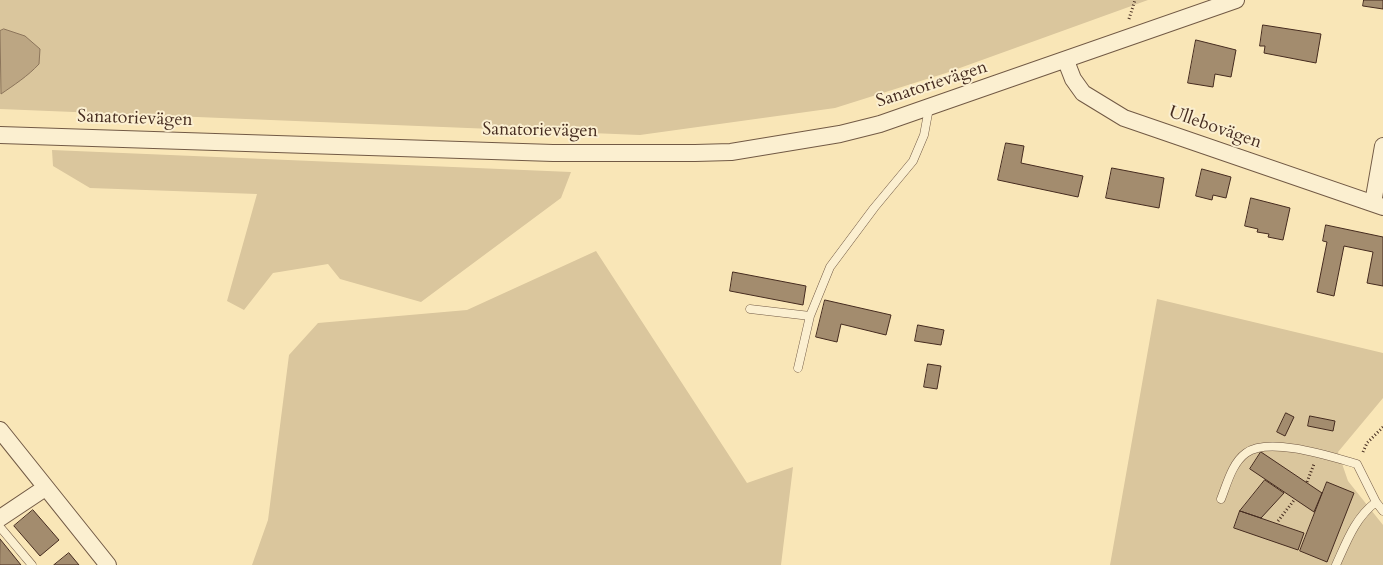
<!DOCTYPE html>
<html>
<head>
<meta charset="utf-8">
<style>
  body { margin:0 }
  canvas { display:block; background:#f9e6b7 }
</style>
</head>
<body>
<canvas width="1383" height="565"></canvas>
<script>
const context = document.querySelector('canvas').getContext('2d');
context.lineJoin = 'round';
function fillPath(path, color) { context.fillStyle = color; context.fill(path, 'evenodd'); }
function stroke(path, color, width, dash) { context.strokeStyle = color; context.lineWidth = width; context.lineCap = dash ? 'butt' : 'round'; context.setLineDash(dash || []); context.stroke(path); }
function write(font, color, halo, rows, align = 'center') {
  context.font = font + ' Cardo,serif'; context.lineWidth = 4; context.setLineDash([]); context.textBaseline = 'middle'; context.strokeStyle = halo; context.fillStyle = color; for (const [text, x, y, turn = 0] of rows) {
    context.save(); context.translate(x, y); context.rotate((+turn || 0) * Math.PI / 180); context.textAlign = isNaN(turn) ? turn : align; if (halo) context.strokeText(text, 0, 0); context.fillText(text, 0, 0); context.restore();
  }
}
fillPath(new Path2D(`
  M0,0H1148L946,73L835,108L640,135L0,109Z
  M52,150L571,172L561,198L421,302L340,279L328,264L273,273L244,310L227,301L257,194L90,188L53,166Z
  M596,251L747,483L793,467L781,565H252L268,520L289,355L318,323L467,310Z
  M1157,299L1383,353V398L1338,452L1348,481L1383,525V565H1110Z`), '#dac69d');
const water = new Path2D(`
  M4,29L25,36L40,49L39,64C28,76 14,85 1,94L0,31Z`);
fillPath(water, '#bca683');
stroke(water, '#8c755b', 1);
const building = new Path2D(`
  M1364,0H1383V9L1363,6Z
  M1263,25L1321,34L1316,63L1264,53L1265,46H1260Z
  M1196,40L1236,50L1231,77L1215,74L1213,87L1188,83Z
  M1006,143L1024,146L1021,163L1083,176L1078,197L998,180Z
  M1112,168L1164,178L1159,208L1106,198Z
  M1202,169L1231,177L1226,198L1213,195L1212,200L1196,196Z
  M1251,198L1290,208L1283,240L1268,237L1269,234L1257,232L1258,229L1245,226Z
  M1326,225L1383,237V286L1367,283L1373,252L1344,246L1334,296L1317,292L1327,242L1323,241Z
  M733,272L806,286L803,305L730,291Z
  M825,300L891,315L886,335L841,324L837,342L816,337Z
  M918,325L944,330L941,345L915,341Z
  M928,364L941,366L937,389L924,387Z
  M1286,413L1294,417L1285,436L1277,432Z
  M1310,416L1335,421L1333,431L1308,426Z
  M1261,452L1322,493L1314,512L1250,469Z
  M1265,480L1284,493L1261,518L1240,511Z
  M1327,482L1354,493L1327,562L1300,551Z
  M33,510L59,540L40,556L14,526Z
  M1240,511L1304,533L1298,550L1234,528Z
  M0,539L21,565H0Z
  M69,553L79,565H54Z`);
fillPath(building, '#a38c6e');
stroke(building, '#452b1f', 1);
const service = new Path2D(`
  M750,309L810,316
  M798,368L810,316L830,267L874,208L913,161L924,135L929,108
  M1221,499C1227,484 1232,463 1246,453C1269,436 1332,457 1357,464L1376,502L1383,511
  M0,527L32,565
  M1336,565C1347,541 1355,518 1376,502`);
const minor = new Path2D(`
  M1066,61L1073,79L1083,93L1124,118L1383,207
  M0,135L553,153H695L731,152L840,134L880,124L1236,0
  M1373,203L1383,146
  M0,430L108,565
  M0,518L45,488`);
stroke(service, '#725a45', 9);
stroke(minor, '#725a45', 18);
stroke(new Path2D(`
  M1129,19L1135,0
  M1363,452L1367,443L1383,427
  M1307,482L1314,464
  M1278,521L1295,499`), '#452b1f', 3, [1, 2.5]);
stroke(service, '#fbefd0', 8);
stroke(minor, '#fbefd0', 16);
write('18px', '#452b1f', '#fbefd0', [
  ["Sanatorievägen",932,85,-18],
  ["Sanatorievägen",135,119,2],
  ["Ullebovägen",1215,128,19],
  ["Sanatorievägen",540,131,1]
]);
</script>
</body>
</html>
